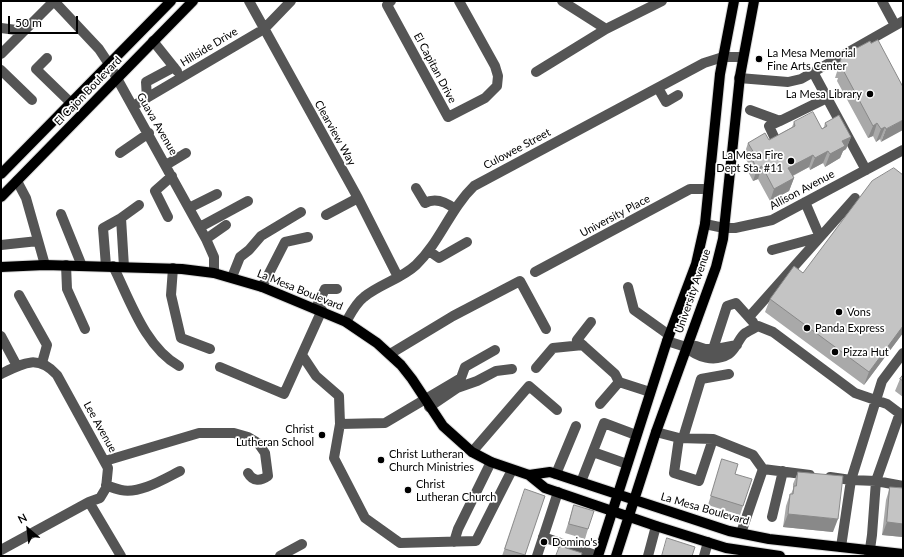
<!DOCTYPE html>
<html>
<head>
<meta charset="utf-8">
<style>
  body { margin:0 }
  #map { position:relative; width:904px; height:557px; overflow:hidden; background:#fff; font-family:Lato,sans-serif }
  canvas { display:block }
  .frame { position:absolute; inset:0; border:2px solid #000; pointer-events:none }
  .north { position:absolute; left:8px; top:509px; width:40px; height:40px; -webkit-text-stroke:3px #fff; paint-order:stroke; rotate:332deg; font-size:11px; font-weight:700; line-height:16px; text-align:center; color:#000 }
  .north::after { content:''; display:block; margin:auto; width:14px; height:18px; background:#000; clip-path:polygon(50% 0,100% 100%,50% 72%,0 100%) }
  .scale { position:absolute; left:8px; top:16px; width:70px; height:18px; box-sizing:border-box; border:2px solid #000; border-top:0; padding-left:5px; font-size:12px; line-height:14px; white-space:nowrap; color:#000; -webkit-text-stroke:3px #fff; paint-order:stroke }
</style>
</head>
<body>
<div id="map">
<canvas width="904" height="557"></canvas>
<div class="frame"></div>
<div class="north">N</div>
<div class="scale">50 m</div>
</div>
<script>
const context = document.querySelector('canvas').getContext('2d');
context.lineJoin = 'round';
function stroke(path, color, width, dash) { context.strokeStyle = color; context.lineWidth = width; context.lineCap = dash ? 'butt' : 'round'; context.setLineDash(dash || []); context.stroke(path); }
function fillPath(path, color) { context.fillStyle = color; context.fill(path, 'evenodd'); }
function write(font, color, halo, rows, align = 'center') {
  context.font = font + ' Lato,sans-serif'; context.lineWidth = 3.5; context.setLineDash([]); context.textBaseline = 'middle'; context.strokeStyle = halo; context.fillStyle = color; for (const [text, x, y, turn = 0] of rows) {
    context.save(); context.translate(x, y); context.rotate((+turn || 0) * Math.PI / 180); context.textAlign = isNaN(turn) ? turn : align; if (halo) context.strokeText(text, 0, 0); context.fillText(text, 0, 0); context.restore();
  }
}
const major = new Path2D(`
  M1,174L171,1
  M1,197L193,1
  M1,267L45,265L182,269L214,273L262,287L346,322L377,343L401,365L412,379L443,426L472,452L491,462L529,475L545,488L656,526L726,548L780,556
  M529,475L550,472L729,531L769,539L903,554
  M598,556L667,341L696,264L705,224L720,74L734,1
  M616,556L656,432L716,267L723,239L740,76L754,1`);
stroke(major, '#dbdbdb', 12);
stroke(new Path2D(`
  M54,1L99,49L109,64L206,239L214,257V273
  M249,1L358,198L398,277
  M391,1L387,5L448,117L485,98L497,86L498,76L495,66L459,1
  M562,1L606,29
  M882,1L895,25
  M1,28L24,31
  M153,41L177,71
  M1,54L54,1
  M47,58L36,69L71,103
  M1,70L32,100
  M536,72L606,29L662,1
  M813,72L866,170
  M739,78L788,82L801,79L903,21
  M658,88L666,102L678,95
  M147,98L146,82L174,67
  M133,106L264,29L291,1
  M750,110L780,121L827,98
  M776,141L769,126L780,121
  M120,153L149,133
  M166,165L186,153
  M17,181L26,198L45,265
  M416,188L425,203C436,197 446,202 455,209
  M189,208L217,194
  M61,214L82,266
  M326,215L358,198
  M168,217L155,191L172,176
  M705,224L724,228H735L772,220L903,150
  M200,227L248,201
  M206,239L226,225
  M1,245L38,241
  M772,250L820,237L805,202
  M429,251L439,258L467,242
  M66,265L67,289L85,329
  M106,266L103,228L121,218
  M113,266C130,300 145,347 179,366
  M124,267L121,218L139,205
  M173,268L171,295L181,338L210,349
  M535,272L690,189H708
  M232,277L240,257L249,250L261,236L301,212
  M262,287L285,242L308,237
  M628,287L634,310L669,335
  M19,295L47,345L42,363
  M316,308L325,289H337
  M749,317L855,198
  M346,322C351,313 356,303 364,297C380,284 401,279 416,265C440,242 450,209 474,186L704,63L723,57H743
  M591,322L577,340L615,374L619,382L650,392
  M1,336L17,366
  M667,341L686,347L696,346L705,349H716L737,345
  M686,347C697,357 714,363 729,354C736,349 738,340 744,334C748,331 753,329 758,326L773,332L855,393L887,404L903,416
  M713,349L727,306L736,303L753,322
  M495,350L465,367L461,378L385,423L340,424L334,458L365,518L400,543L476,541L512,470
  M390,354L453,316L520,281L546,329
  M302,355L316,376L339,396L340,424
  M220,367L284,394L322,310
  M536,368L553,348L583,345
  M1,374C23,363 38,354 57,375L108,468L106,488L100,498L89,502L1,550
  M600,404L619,382
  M429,407L457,388L477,381L496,371L512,369
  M656,432L679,438L713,439L753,455L763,469L810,475
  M679,438L674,473L699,481L713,439
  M683,438L701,379L729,374
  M472,452L529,386L557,410
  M593,452L627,464
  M105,461L199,433H234L248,437L258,443L265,453L268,476C261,481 253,482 248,473
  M556,474L576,426
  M830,477L851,480L882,381L903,353
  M581,482L604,423L636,435
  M106,485C111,487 116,489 121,490C140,494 164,479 180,471
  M89,502L121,556
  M772,517L783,471
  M741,533L763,469
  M543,537L598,556
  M454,542L458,529L491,462
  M841,547L851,480L876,481L903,486
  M280,556L302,544
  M537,556L558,492
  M648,556L656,526
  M704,556L708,542
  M869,556L872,535L876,481L900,413`), '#555', 10);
stroke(major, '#000', 10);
fillPath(new Path2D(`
  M871,43L903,87L881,142L880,139L876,142L873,136L868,138L837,81L838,78H835L842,56Z
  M794,122L822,129L824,127L825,123L851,137L846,149L843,151L840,158L825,167L823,163L810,170L809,167L793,176L794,178L789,191L770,201L758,179L753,181L746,168L748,163L744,155L748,143L769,140L792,127Z
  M903,175V333L864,385L765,312L770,299L803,273Z
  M903,375V397L895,391L900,379Z
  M722,459L735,474L743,506L740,515L708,505Z
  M798,472L833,532L783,527L786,506L790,494H791L793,489V484Z
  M890,487L903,488V537L882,535L886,500Z
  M545,496L524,556H502L522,499Z
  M574,505L588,529L585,539L565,533Z`), '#a9a9a9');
fillPath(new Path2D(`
  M903,120V130L881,142L886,129Z
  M877,123L873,136L868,138L873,126Z
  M885,127L880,139L876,142L881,129Z
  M851,137L846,149L843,151L840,158L825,167L830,154L842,141Z
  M828,151L823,163L810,170L815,158Z
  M813,155L809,167L784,180L788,168Z
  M762,166L758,179L753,181L757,169Z
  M794,178L789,191L770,201L774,189Z
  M903,326V333L864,385L869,372Z
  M788,514L838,519L833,532L783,527Z
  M887,522L903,524V537L882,535Z`), '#898989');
const building = new Path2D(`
  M878,40L903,87V120L886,129L885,127L881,129L877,123L873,126L842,68V66L839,65L842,56L870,41L871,43Z
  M813,112L822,129L827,126L825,123L839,115L851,137L842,141L845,146L830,154L828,151L815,158L813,155L788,168L794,178L774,189L762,166L757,169L750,155L754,153L748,143L765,133L769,140L795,126L794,122Z
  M894,168L903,175V326L869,372L770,299L794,266L803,273L872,181Z
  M903,375V381L900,379Z
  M722,459L738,464L735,474L752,479L743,506L711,496Z
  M798,472L843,476L838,519L788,514L790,494H793L794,486H796Z
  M890,487L903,488V524L887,522Z
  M525,489L545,496L525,555L505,549Z
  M574,505L594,511L588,529L569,524Z
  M667,538L695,547L692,556H662Z
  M560,546L582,553L581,556H556Z`);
fillPath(building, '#c4c4c4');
stroke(building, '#898989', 1);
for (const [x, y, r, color] of [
  [759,59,4,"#000"],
  [870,94,4,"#000"],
  [791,161,4,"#000"],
  [839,312,4,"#000"],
  [807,328,4,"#000"],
  [835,352,4,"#000"],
  [322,435,4,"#000"],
  [381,460,4,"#000"],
  [408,490,4,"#000"],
  [544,542,4,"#000"]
]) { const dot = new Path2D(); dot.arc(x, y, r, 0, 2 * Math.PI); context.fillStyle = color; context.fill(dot); stroke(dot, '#fff', 1.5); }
write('11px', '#000', '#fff', [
  ["Hillside Drive",209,47,-31],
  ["El Capitan Drive",435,68,62],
  ["El Cajon Boulevard",88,91,-46],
  ["Guava Avenue",157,124,60],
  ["Clearview Way",335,133,61],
  ["Culowee Street",517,149,-28],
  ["Allison Avenue",802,190,-28],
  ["University Place",615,216,-28],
  ["La Mesa Boulevard",300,290,22],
  ["University Avenue",693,291,-71],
  ["Lee Avenue",100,427,61],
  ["La Mesa Boulevard",705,509,16]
]);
write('11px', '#000', '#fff', [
  ["La Mesa Memorial",767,53],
  ["Fine Arts Center",767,66],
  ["La Mesa Library",862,94,"right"],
  ["La Mesa Fire",783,155,"right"],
  ["Dept Sta. #11",783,168,"right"],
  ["Vons",847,312],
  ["Panda Express",815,328],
  ["Pizza Hut",843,352],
  ["Christ",314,429,"right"],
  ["Lutheran School",314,442,"right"],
  ["Christ Lutheran",389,454],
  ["Church Ministries",389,467],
  ["Christ",416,484],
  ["Lutheran Church",416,497],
  ["Domino's",552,542]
], 'left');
</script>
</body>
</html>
